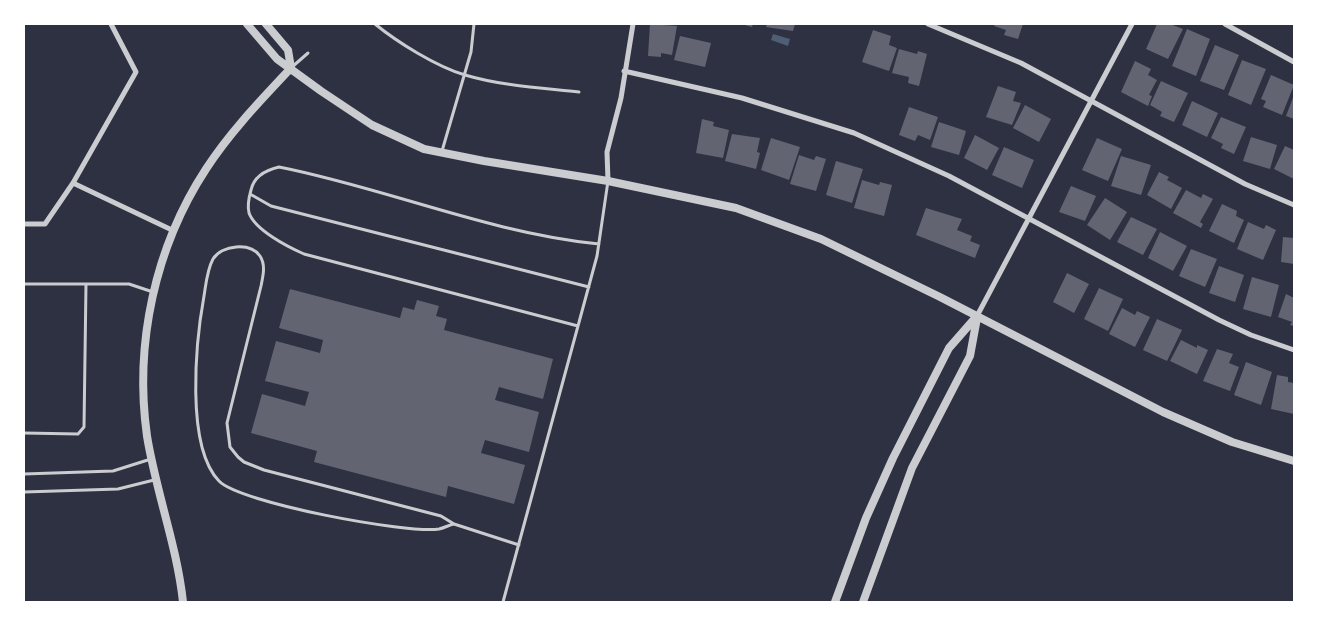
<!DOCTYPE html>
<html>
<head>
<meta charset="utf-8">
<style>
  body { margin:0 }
  #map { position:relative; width:1318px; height:626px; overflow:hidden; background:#2d3142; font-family:Jost,sans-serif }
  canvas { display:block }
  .frame { position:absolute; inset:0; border:25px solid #fff; pointer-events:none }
</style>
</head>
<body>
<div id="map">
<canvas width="1318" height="626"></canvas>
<div class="frame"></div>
</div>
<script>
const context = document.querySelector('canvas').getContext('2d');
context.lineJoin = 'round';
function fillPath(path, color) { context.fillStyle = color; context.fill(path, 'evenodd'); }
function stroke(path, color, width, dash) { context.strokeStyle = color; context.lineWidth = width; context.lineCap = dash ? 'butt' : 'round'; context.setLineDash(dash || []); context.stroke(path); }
fillPath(new Path2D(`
  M773,34L790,39L788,46L771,40Z`), '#4f5d75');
fillPath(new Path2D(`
  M650,24L677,26L672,55L661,53V57L648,56Z
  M741,24H753L752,27Z
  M767,24H795L793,31L766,27Z
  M995,24H1023L1018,39L1004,35L1006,30L994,26Z
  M1157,24H1170L1183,29L1168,59L1146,49Z
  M1187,29L1210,39L1196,76L1172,66Z
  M873,30L891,36L889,45L897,48L889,71L862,62Z
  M680,36L711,43L705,67L674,60Z
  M1215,45L1239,55L1224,90L1200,81Z
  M899,49L917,54L918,51L927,54L919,86L908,83L909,77L892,73Z
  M1242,60L1266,69L1251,105L1228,95Z
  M1135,61L1151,69L1148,75L1157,80L1149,95L1152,96L1148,106L1121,92Z
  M1271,75L1294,85L1282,115L1263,107L1266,101L1261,99Z
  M1161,81L1188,93L1174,122L1160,116L1162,112L1150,105Z
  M998,86L1016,92L1013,101L1021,103L1012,125L986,117Z
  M1294,95V119L1286,116Z
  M1192,101L1218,113L1207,137L1182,125Z
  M1025,105L1051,119L1039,142L1013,128Z
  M909,107L938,117L930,140L918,135L915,141L899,135Z
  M1221,117L1246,127L1234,154L1221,148L1223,144L1211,138Z
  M702,119L714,122L713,126L729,130L723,158L696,153Z
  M939,122L966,131L959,155L931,147Z
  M732,134L760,138L757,152L760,153L756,169L725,161Z
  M975,135L999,148L987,170L964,158Z
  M1251,137L1277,145L1270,169L1243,161Z
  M771,138L800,147L789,180L761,170Z
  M1097,138L1122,149L1108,181L1082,170Z
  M1285,146L1294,150V179L1274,169Z
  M1004,147L1034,160L1022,188L992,175Z
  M799,155L814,160L816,156L826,159L816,191L790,184Z
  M1121,156L1151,165L1141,195L1111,186Z
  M836,161L863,169L852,203L826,195Z
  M1159,172L1169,177L1167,180L1182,188L1171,209L1147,195Z
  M862,180L879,185L880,182L892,185L884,216L854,208Z
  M1071,186L1096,196L1085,221L1059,212Z
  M1186,190L1201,198L1203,194L1213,199L1200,222L1203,224L1201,228L1173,213Z
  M1105,198L1127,212L1110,240L1087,225Z
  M1222,204L1237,211L1236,216L1244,220L1234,243L1209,231Z
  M926,208L962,219L957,230L972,236L970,241L980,245L975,258L916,235Z
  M1131,217L1157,229L1143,255L1117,242Z
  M1248,222L1264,229L1266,225L1276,230L1263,260L1237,249Z
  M1160,232L1187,246L1173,271L1148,258Z
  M1283,237L1294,238V264L1281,262Z
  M1191,249L1217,259L1205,287L1179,276Z
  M1219,266L1244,275L1235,302L1209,293Z
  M1067,273L1089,284L1074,313L1053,302Z
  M1252,277L1279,285L1271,317L1243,309Z
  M1099,288L1123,299L1108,331L1084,319Z
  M290,289L400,318L403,307L414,310L417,300L439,306L436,316L447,319L444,330L553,359L543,399L499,387L495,400L539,412L529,452L485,440L481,453L525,465L514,504L448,486L446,497L314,462L317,451L251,433L262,394L305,406L309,392L265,381L276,341L320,353L323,340L279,328Z
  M1286,294L1294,298V326L1290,325L1292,322L1278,317Z
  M1122,308L1135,315L1137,311L1150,317L1135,347L1109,334Z
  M1157,319L1182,330L1167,361L1143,350Z
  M1181,340L1197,348V345L1208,350L1197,374L1170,361Z
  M1217,349L1233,354L1229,363L1239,367L1230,391L1203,381Z
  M1246,362L1272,372L1261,405L1234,395Z
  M1277,375L1288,377V382L1294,383V414L1271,409Z`), '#626471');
stroke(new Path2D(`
  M375,24C397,42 437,67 465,75C502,86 542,88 579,92
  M292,67L308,53
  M442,151L471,52L474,24
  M250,194L271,206L589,287
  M24,284H129L153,292
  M578,326L304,254C288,247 255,230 249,213C247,205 249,197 251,190C254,176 266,170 279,167C386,188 489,233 599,244
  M24,433L78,434L84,427L86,284
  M24,474L113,471L151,459
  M24,492L118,489L154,480
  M454,524C449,525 444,528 439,529C407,534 240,503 219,481C185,446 196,340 204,296C206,284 207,270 213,259C222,245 250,242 260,256C266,265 263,276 261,286L227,423L230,447L238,457L244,462L264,470L441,516L454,524L519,545
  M503,602L597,256L608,181`), '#caccd0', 3);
stroke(new Path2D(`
  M928,24L1021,63L1245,184L1294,205
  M1225,24L1294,62
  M624,71L742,98L854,133L949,176L1219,320L1251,335L1294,350
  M608,181L607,152L621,98L633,24
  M73,183L174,231
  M24,224H45L73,183L136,72L111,24
  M977,316L1132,24`), '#caccd0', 5);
stroke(new Path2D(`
  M247,24L277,59L321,91L372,125L424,149L484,161L608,181L736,208L821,239L940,297L1163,412L1232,442L1294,461
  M266,24L288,50L291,68
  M183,602C177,546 156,492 147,436C134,344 155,247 206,169C230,132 261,100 291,68
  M835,602L866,518L893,458L949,348L977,316
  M863,602L912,468L970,356L977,318`), '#caccd0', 8);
</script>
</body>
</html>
